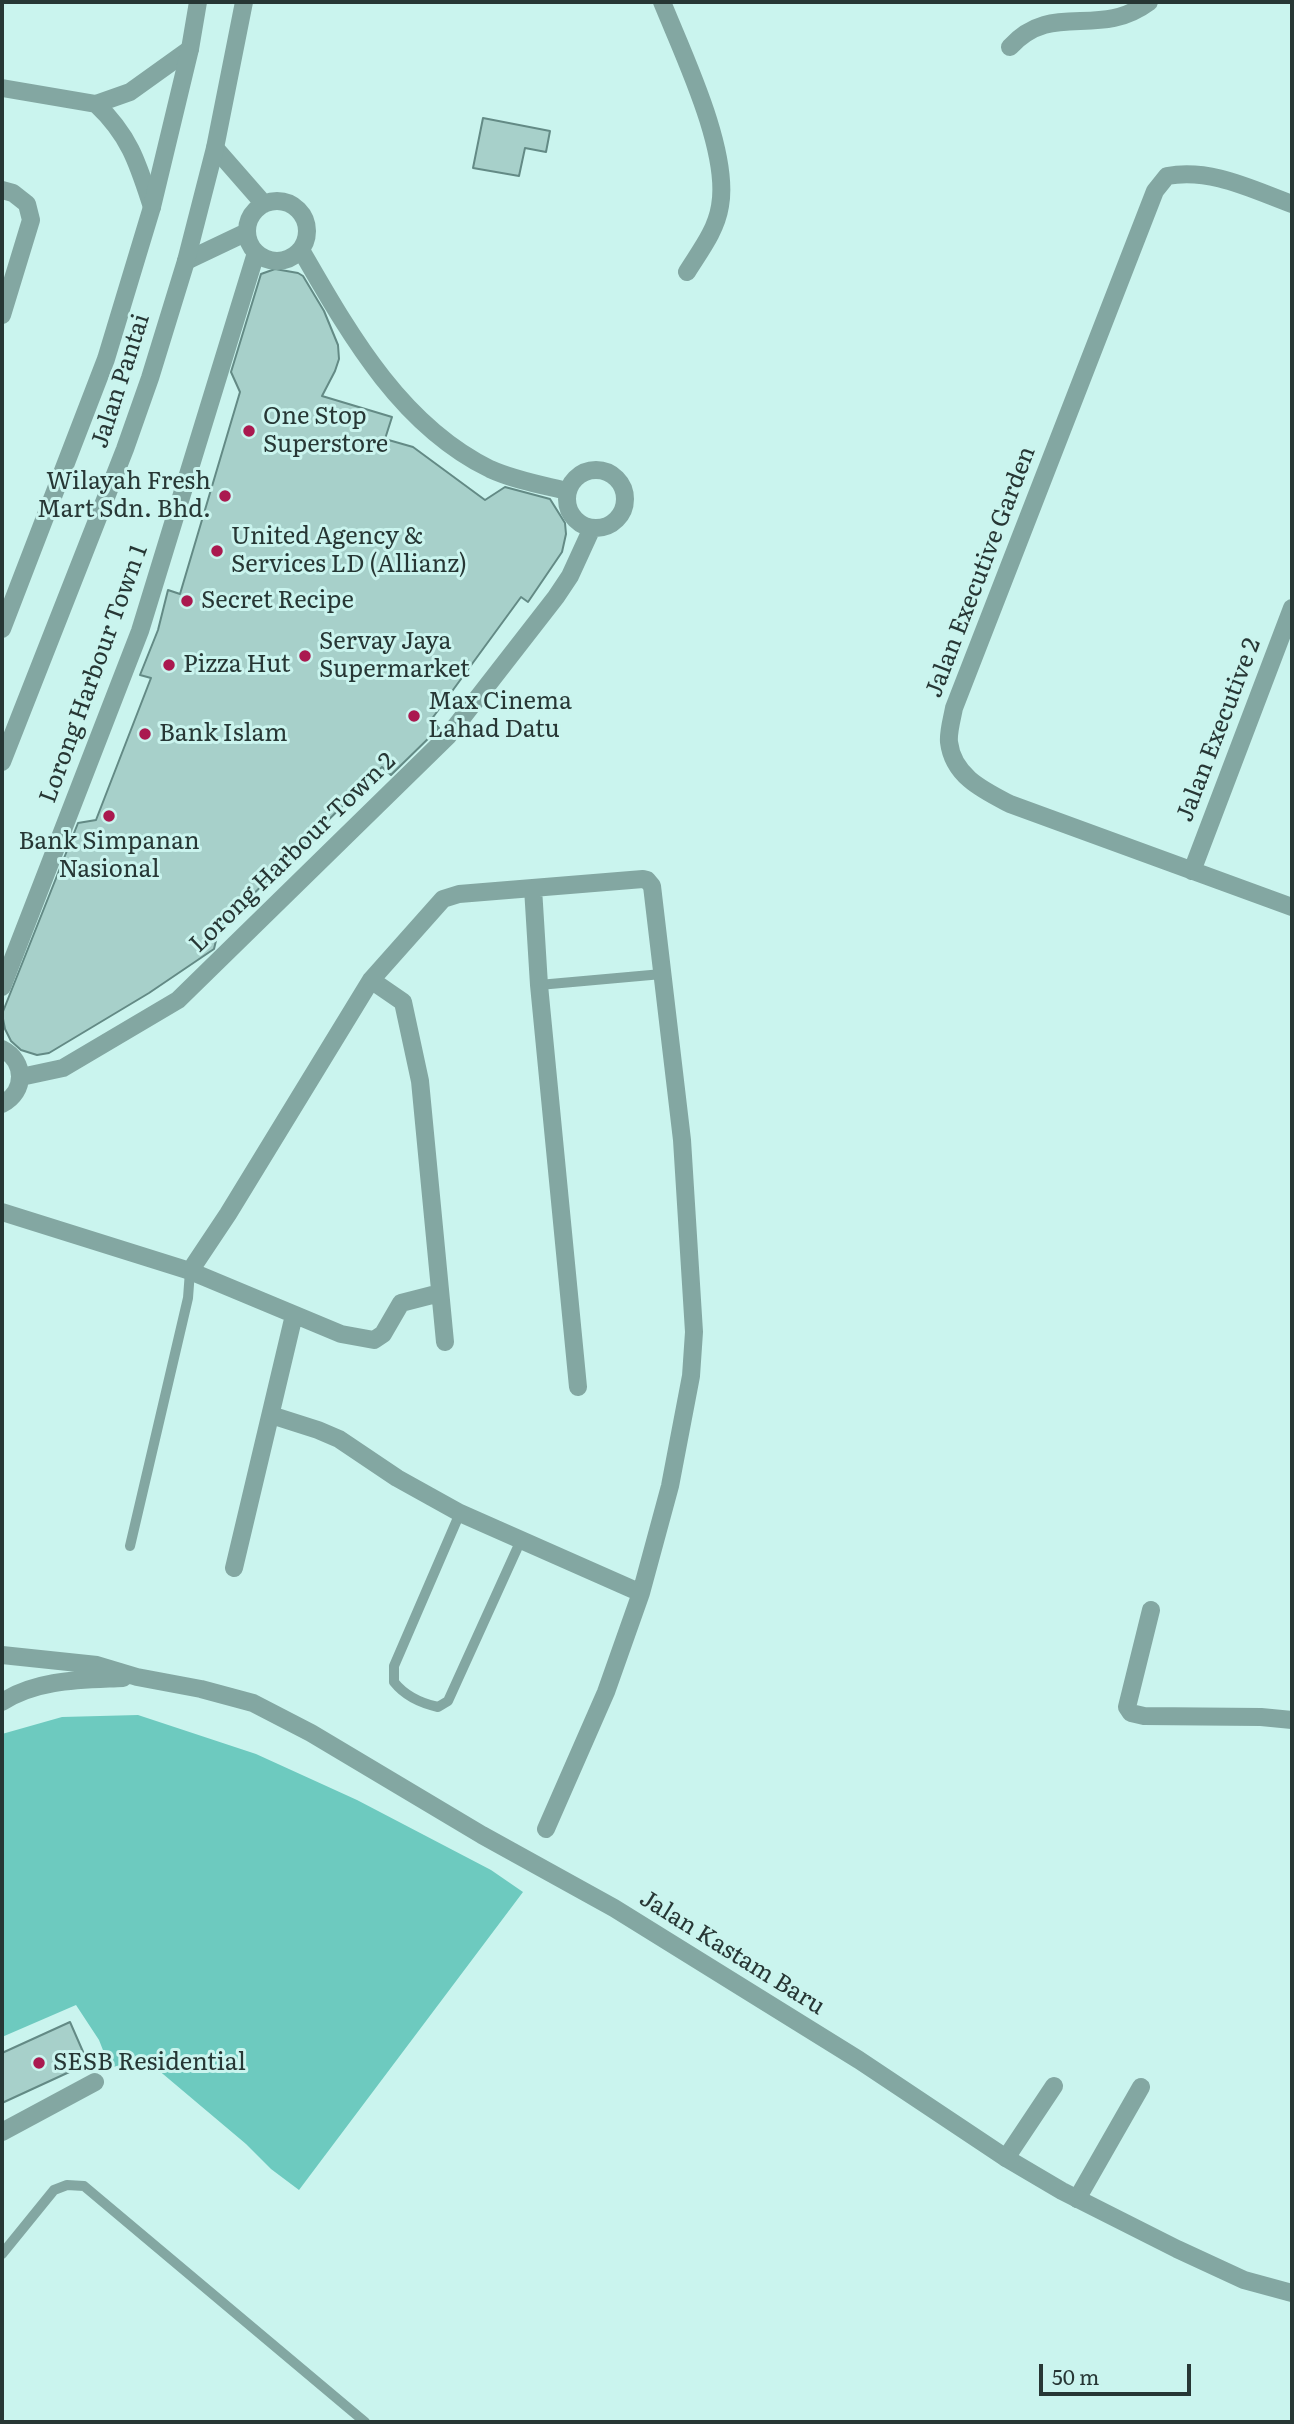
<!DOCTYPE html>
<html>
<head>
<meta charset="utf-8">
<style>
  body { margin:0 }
  #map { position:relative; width:1294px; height:2424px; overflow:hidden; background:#caf4ee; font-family:Literata,serif }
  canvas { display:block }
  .frame { position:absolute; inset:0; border:4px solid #273735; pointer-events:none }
  .scale { position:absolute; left:1039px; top:2364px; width:152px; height:32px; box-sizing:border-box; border:4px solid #273735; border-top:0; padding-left:9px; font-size:21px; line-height:24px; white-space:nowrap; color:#273735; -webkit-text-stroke:5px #caf4ee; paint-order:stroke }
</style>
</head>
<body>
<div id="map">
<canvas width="1294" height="2424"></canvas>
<div class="frame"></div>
<div class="scale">50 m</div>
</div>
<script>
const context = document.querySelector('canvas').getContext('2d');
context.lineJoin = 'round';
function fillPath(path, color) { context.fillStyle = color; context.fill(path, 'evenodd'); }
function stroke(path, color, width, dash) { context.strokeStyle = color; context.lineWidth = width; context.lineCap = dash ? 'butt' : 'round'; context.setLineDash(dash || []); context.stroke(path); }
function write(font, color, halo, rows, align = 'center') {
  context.font = font + ' Literata,serif'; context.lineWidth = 6; context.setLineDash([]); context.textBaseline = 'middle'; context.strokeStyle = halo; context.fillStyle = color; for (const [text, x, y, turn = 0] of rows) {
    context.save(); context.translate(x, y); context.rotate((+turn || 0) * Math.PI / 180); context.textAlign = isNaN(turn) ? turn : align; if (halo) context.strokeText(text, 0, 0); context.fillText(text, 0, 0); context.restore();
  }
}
fillPath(new Path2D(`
  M138,1715L256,1754L357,1800L491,1870L523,1892L299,2190L271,2169L246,2144L144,2058L110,2068L99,2040L76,2005L2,2037V1734L62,1717Z`), '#6dcabf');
const building = new Path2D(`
  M483,118L550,131L546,152L525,148L519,176L473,168Z
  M275,269L298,273L303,276L324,311L338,345L339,359L335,371L322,396L392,417L385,439L413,447L485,500L505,487L550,499L565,523L566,534L562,552L528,602L521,597L431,720L439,728L391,775L382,767L219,928L214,949L211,951L149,993L49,1053L37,1055L21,1050L11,1041L5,1029L2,1014L78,823L96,820L151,678L140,675L158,630L168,590L180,594L240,392L231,372L261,274Z
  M70,2022L84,2054L74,2059L78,2068L2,2103V2053Z`);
fillPath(building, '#a7d0ca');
stroke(building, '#638a85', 2);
stroke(new Path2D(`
  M539,985L662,974
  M460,1513L394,1666V1682C405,1696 420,1703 438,1707L448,1701L521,1540
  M130,1546L188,1298L190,1271
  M2,2254L54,2190L67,2185L84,2186L365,2422`), '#83a7a2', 10);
stroke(new Path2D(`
  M662,2C683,54 730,151 720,206C716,231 700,251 687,272
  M1010,47C1053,0 1098,40 1149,2
  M2,88L96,104L130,92L190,49
  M96,104C130,136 138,164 152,207
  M215,148L264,204
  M2,190L13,193L27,204L31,220L2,315
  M247 231a30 30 0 1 1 60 0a30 30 0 1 1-60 0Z
  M1292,204C1251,189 1211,168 1167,176L1155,191L954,708C952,719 948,732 949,742C953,776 983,790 1010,804L1292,907
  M301,250C349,333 400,425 490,469C514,480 542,485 567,491
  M186,261L247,232
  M567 499a29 29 0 1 1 58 0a29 29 0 1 1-58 0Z
  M1192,871L1292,608
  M533,888L539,985L578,1387
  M371,980L403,1002L420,1081L445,1342
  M2,987L140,631L256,253
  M2,1049C26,1061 26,1092 2,1104
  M21,1077L63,1068L178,1000L448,736L556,597L570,576L592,528
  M2,1212L190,1271L341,1334L374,1340L383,1334L401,1303L440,1293
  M190,1271L228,1214L371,980L443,899L459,894L643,879L647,880L652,886L682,1140L694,1332L691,1376L670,1486L641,1593L606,1692L546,1829
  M271,1415L318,1430L339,1439L397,1478L460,1513L641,1593
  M234,1568L294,1315
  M1151,1610L1127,1707L1131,1713L1144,1716L1261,1717L1292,1720
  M2,2132L95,2082
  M1006,2158L1054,2086
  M1077,2199L1141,2087`), '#83a7a2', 18);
stroke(new Path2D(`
  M2,629L106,359L152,207L190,49L198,2
  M2,762L125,449L150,378L186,261L215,148L244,2
  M2,1655L97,1665L137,1677L201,1689L253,1703L311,1733L482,1835L614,1908L859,2060L1006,2158L1062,2191L1177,2249L1244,2280L1292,2293
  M2,1702C38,1679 82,1680 123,1678`), '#83a7a2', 18);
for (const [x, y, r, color] of [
  [249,431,7,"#aa194f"],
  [225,496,7,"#aa194f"],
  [217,551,7,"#aa194f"],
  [187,601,7,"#aa194f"],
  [305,656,7,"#aa194f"],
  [169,665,7,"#aa194f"],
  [414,716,7,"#aa194f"],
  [145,734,7,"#aa194f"],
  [109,816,7,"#aa194f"],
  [39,2063,7,"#aa194f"]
]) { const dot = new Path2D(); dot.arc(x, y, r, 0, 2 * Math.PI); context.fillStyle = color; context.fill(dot); stroke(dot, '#caf4ee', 2.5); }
write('24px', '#273735', '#caf4ee', [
  ["Jalan Pantai",121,381,-72],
  ["Jalan Executive Garden",981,572,-69],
  ["Lorong Harbour Town 1",94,674,-70],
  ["Jalan Executive 2",1219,730,-69],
  ["Lorong Harbour Town 2",293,853,-44],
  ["Jalan Kastam Baru",732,1953,32]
]);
write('24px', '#273735', '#caf4ee', [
  ["One Stop",263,417],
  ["Superstore",263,445],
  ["Wilayah Fresh",211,482,"right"],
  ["Mart Sdn. Bhd.",211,510,"right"],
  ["United Agency &",231,537],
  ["Services LD (Allianz)",231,565],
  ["Secret Recipe",201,601],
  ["Servay Jaya",319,642],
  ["Supermarket",319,670],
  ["Pizza Hut",183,665],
  ["Max Cinema",428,702],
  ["Lahad Datu",428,730],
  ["Bank Islam",159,734],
  ["Bank Simpanan",109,842,"center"],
  ["Nasional",109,870,"center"],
  ["SESB Residential",53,2063]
], 'left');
</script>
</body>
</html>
